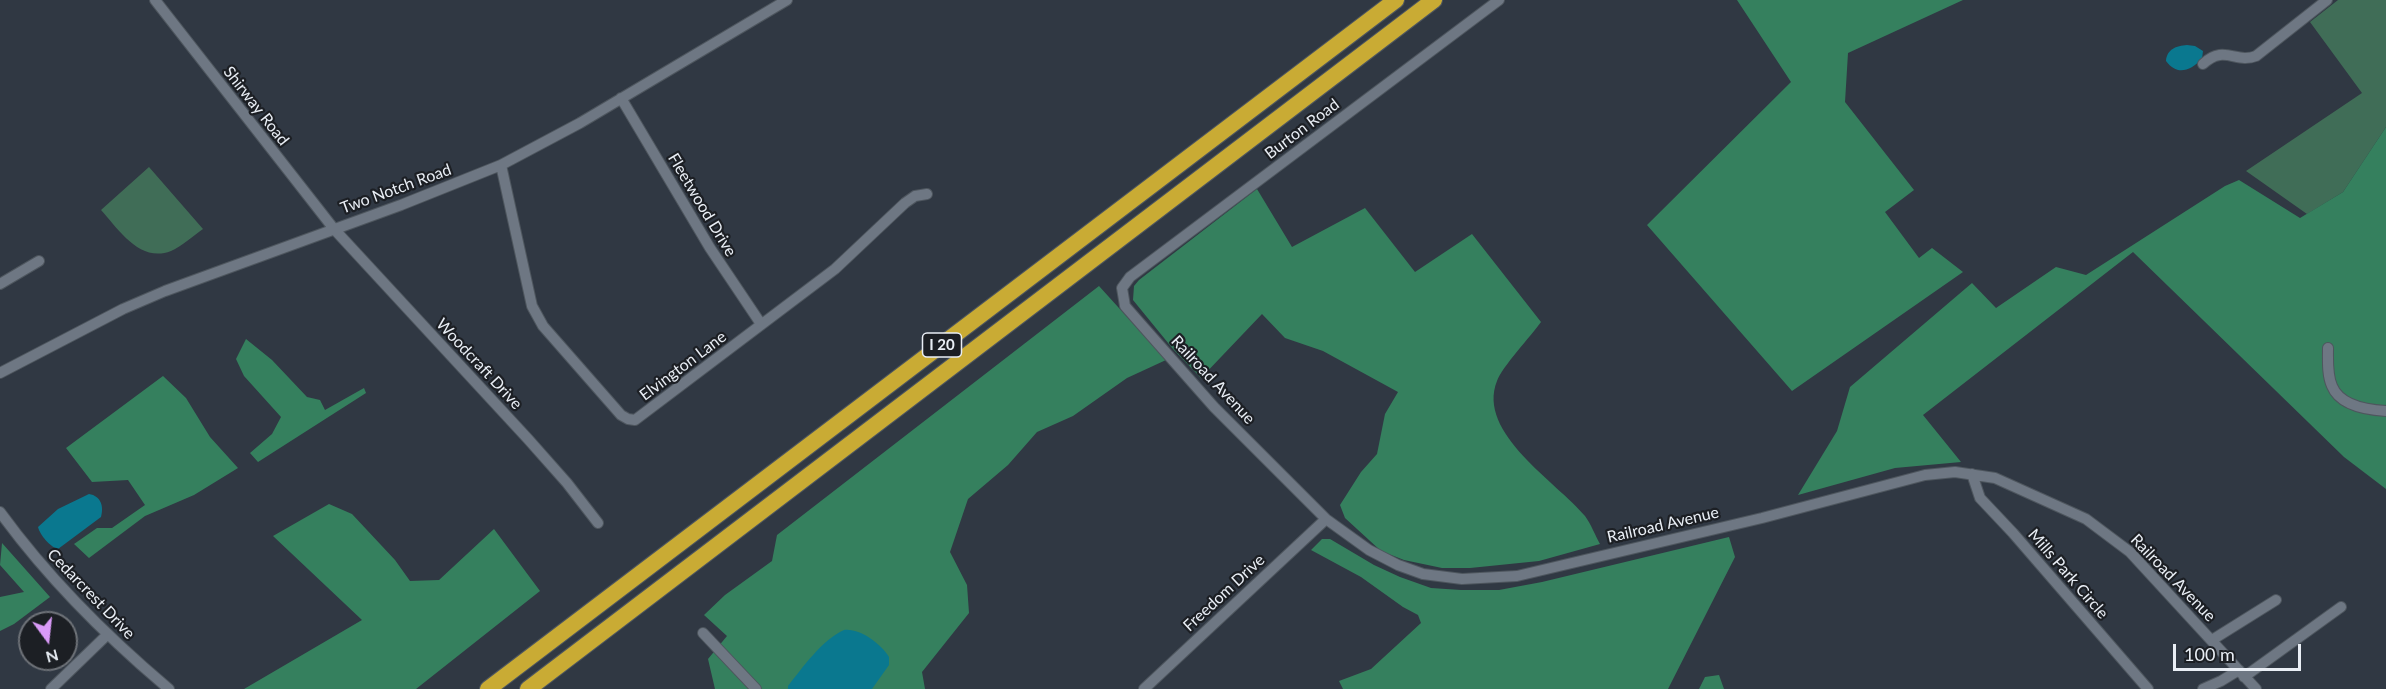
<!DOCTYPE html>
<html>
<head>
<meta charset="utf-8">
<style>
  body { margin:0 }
  #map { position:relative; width:2386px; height:689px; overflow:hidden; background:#303843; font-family:Lato,sans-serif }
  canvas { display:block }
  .north { position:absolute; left:18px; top:611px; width:60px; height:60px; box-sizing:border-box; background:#1c1f24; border:2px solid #6e7278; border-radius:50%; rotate:165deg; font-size:16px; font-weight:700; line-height:24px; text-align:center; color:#e9eef5 }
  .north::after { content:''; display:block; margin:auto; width:21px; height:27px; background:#d99af7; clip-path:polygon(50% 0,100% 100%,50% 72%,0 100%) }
  .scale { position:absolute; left:2173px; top:644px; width:128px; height:27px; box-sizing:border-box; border:3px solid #e9eef5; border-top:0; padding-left:8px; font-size:18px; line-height:21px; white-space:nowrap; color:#e9eef5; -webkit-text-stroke:4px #1c1f24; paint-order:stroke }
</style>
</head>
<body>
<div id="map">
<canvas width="2386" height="689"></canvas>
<div class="north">N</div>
<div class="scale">100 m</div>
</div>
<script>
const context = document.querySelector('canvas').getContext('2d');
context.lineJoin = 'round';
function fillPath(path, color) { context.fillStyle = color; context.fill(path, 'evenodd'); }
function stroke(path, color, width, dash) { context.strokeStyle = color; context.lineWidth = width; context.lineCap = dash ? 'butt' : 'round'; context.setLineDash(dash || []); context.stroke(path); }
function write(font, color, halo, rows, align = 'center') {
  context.font = font + ' Lato,sans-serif'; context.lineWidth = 4.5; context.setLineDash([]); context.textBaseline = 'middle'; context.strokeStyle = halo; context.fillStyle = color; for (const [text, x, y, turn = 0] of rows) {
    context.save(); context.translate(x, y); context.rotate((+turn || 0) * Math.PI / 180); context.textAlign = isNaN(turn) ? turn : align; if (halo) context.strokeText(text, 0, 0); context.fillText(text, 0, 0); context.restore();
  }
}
fillPath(new Path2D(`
  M2338,0H2386V127L2343,192L2307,214L2246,171L2362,93L2310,22Z
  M149,167L203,229C193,236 182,246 171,251C140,263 119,230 101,210Z`), '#406d57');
fillPath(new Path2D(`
  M1737,0H1963L1848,53L1845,102L1914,190L1885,212L1919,258L1932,248L1963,272L1792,391L1647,225L1791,82Z
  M2386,127V489L2344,457L2133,252L1923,415L1961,462L1895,468L1798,495L1837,431L1850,387L1972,283L1996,308L2056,267L2086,275L2225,186L2239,180L2300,218L2343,192Z
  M1257,189L1292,247L1365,208L1415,272L1472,234L1541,322C1531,336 1502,367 1497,381C1476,433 1557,482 1585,516C1591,524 1595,535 1600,544L1539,561L1470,568H1442L1404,560L1381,551L1345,518L1340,505L1361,472L1377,454L1385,414L1398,392L1323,351L1285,338L1262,314L1201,378L1173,349L1133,300L1134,286L1139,280Z
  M1099,286L1166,360L1127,378L1073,416L1037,432L1008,465L968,499L950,552L967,585L969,613L922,672L925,689H715L708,659L727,636L704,615L725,595L772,561L777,535Z
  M246,339L272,360L307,397L320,400L325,410L364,388L366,393L258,462L250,453L272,434L281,417L244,376L236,359Z
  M163,376L186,398L210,437L238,468L194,495L145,516L89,558L74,544L97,528H112L145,505L128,480L92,482L66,448Z
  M329,504L352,514L395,560L410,581L439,580L494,529L540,591L416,689H244L362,620L273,536Z
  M1729,537L1735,557L1668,689H1343L1339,681L1371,669L1421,623L1418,615L1403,607L1361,577L1311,550L1322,539H1330L1374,565L1400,577L1431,588L1461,590H1499L1542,582Z
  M2,543L50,597L14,624L0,631V597L24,592L0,565Z
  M1719,675L1724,689H1699L1705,677Z`), '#35805e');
fillPath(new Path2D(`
  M2187,45L2195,46L2203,51L2202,59C2190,71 2177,76 2166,61C2167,49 2176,46 2187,45Z
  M89,494C101,496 104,506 101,517L58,549C50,547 40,535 38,527L58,509Z
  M844,630C860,628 881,644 889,657V665L872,689H788V686C803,667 822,640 844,630Z`), '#0a788f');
const minor = new Path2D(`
  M155,0L334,229L528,439L567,483L598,523
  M1499,0L1130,277L1122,288L1125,306L1139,322L1214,407L1326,519L1369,550L1398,565L1423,574L1462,579L1517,576L1762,518L1925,475L1955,472L1995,478L2086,519L2130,552L2256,689
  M2203,64C2224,44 2236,64 2256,56L2327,0
  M621,98L710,248L761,324
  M501,165L532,306L543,326L621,415L628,419L635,420L835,269L905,203L915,196L927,194
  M0,284L39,261
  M2328,348C2328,360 2327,375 2332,386C2340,406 2368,410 2386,411
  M0,373L123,309L165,291L401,205L501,165L580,123L787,0
  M1972,474L1980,498L2013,533L2148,689
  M0,512C48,578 106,636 169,689
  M703,633L756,689
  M2212,640L2276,600
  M2244,677L2341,607
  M51,689L108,634
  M1144,689L1326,519
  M2203,689L2221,681L2239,670`);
const highway = new Path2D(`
  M488,689L1396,0
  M528,689L1434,0`);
stroke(minor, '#4e565e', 12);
stroke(highway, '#4e565e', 18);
stroke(minor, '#6e7783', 10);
stroke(highway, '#c9ab34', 16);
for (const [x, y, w] of [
  [942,345,39]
]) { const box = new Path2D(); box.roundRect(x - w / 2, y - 12, w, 24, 4.5); context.fillStyle = '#1c1f24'; context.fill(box); stroke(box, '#e9eef5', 1.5); }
write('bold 15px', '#e9eef5', null, [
  ["I 20",942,345]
]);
write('16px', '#e9eef5', '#1c1f24', [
  ["Shirway Road",256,106,52],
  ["Burton Road",1302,129,-37],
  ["Two Notch Road",396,189,-20],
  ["Fleetwood Drive",702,205,59],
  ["Woodcraft Drive",479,364,47],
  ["Elvington Lane",683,366,-37],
  ["Railroad Avenue",1213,380,47],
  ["Railroad Avenue",1663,525,-13],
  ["Mills Park Circle",2068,574,49],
  ["Railroad Avenue",2173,578,46],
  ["Freedom Drive",1224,593,-43],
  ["Cedarcrest Drive",91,594,46]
]);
</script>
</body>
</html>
